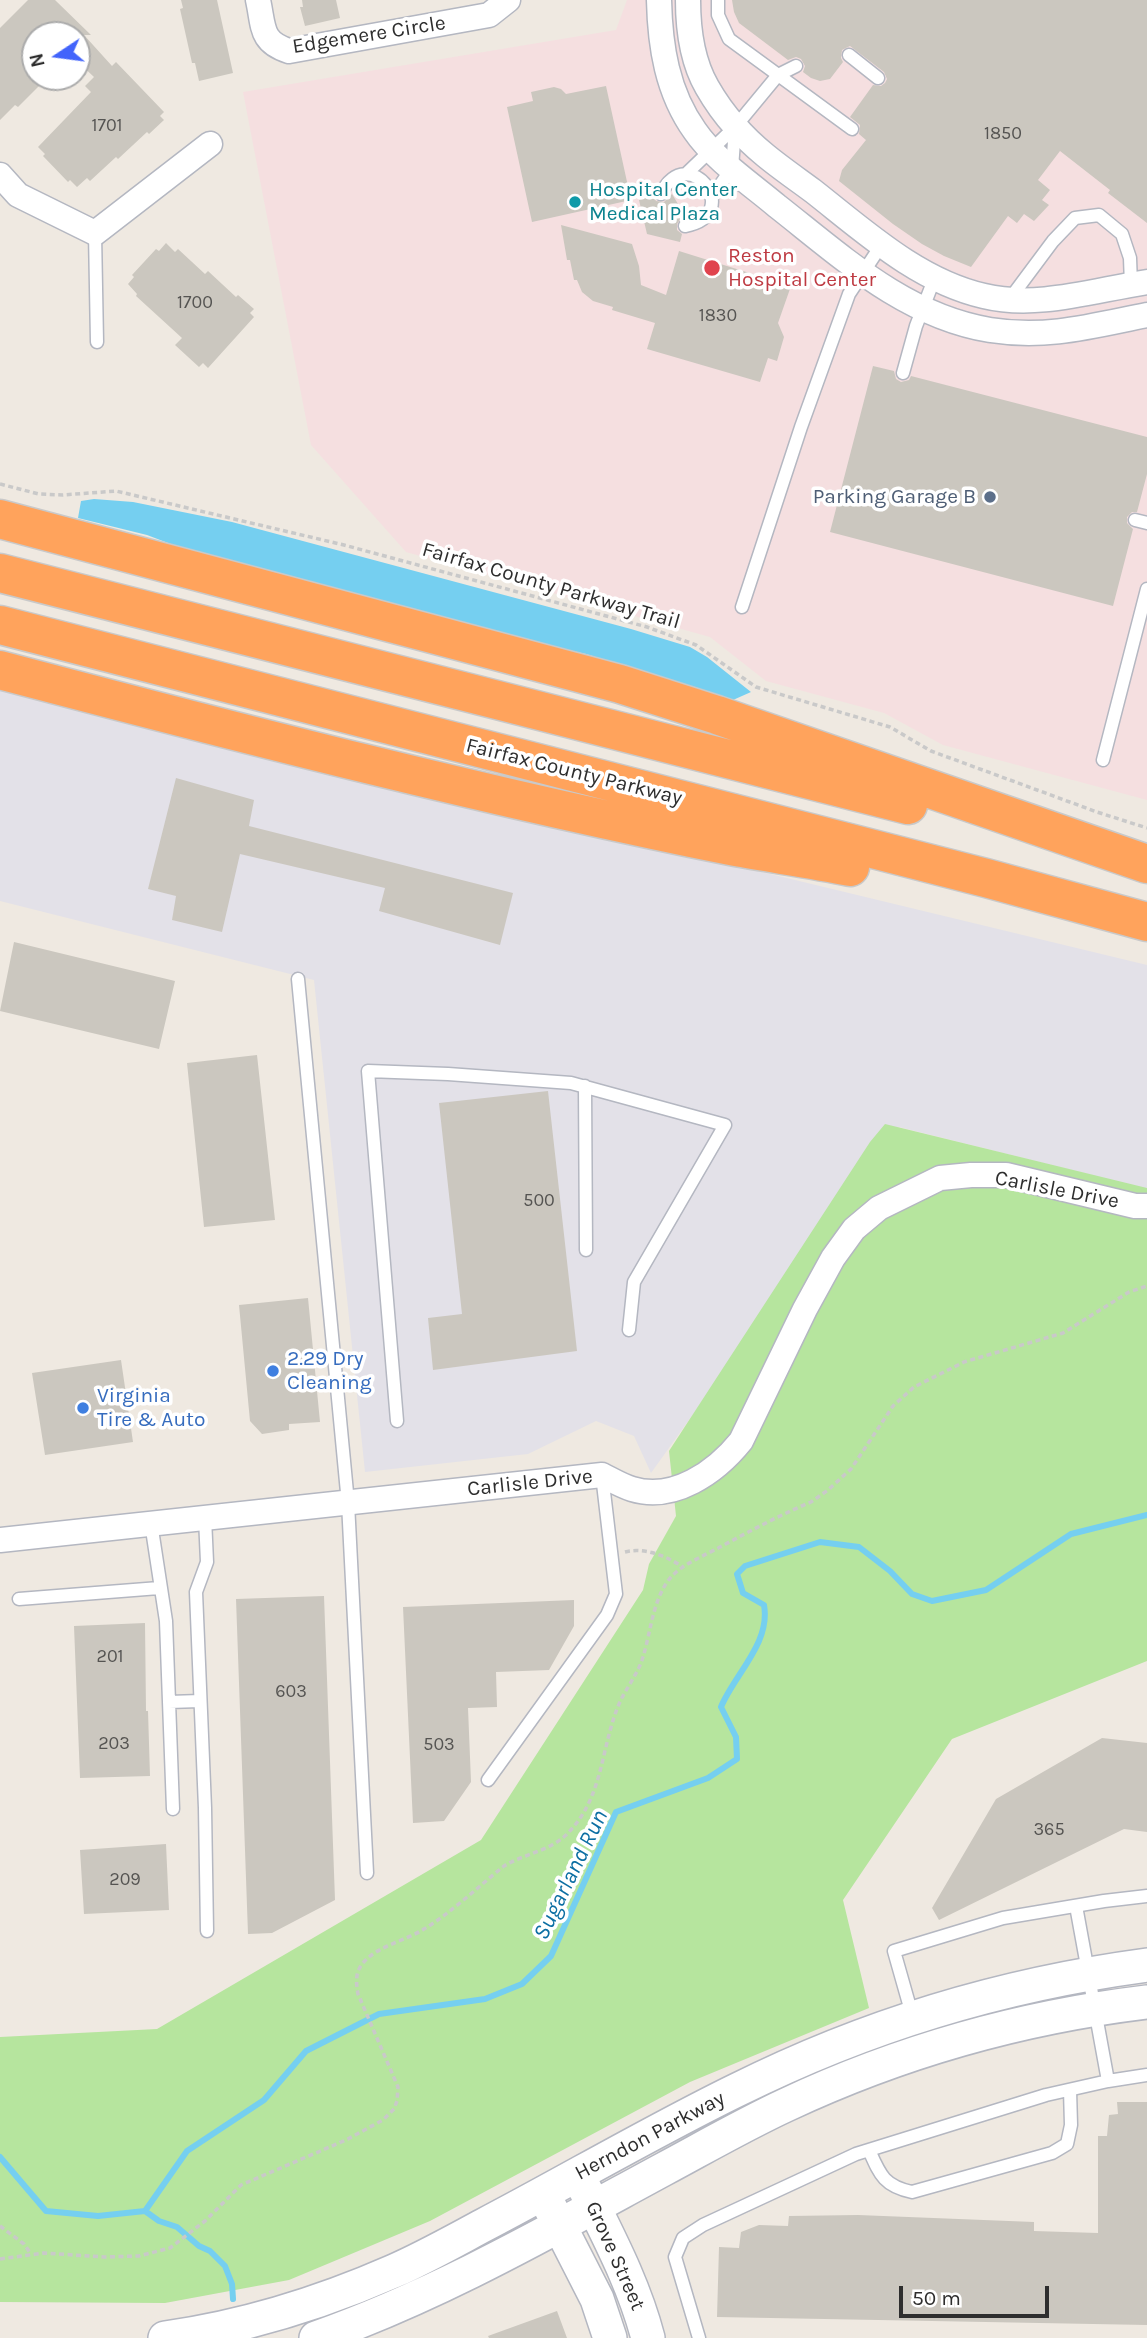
<!DOCTYPE html>
<html>
<head>
<meta charset="utf-8">
<style>
  body { margin:0 }
  #map { position:relative; width:1147px; height:2338px; overflow:hidden; background:#efe9e1; font-family:Karla,sans-serif }
  canvas { display:block }
  .north { position:absolute; left:21px; top:21px; width:70px; height:70px; box-sizing:border-box; background:#fff; border:2px solid #ababab; border-radius:50%; rotate:257deg; font-size:19px; font-weight:700; line-height:28px; text-align:center; color:#2e2e2e }
  .north::after { content:''; display:block; margin:auto; width:24px; height:32px; background:#4264fb; clip-path:polygon(50% 0,100% 100%,50% 72%,0 100%) }
  .scale { position:absolute; left:899px; top:2286px; width:150px; height:32px; box-sizing:border-box; border:4px solid #2e2e2e; border-top:0; padding-left:9px; font-size:21px; line-height:24px; white-space:nowrap; color:#2e2e2e; -webkit-text-stroke:5px #fff; paint-order:stroke }
</style>
</head>
<body>
<div id="map">
<canvas width="1147" height="2338"></canvas>
<div class="north">N</div>
<div class="scale">50 m</div>
</div>
<script>
const context = document.querySelector('canvas').getContext('2d');
context.lineJoin = 'round';
function fillPath(path, color) { context.fillStyle = color; context.fill(path, 'evenodd'); }
function stroke(path, color, width, dash) { context.strokeStyle = color; context.lineWidth = width; context.lineCap = dash ? 'butt' : 'round'; context.setLineDash(dash || []); context.stroke(path); }
function write(font, color, halo, rows, align = 'center') {
  context.font = font + ' Karla,sans-serif'; context.lineWidth = 7; context.setLineDash([]); context.textBaseline = 'middle'; context.strokeStyle = halo; context.fillStyle = color; for (const [text, x, y, turn = 0] of rows) {
    context.save(); context.translate(x, y); context.rotate((+turn || 0) * Math.PI / 180); context.textAlign = isNaN(turn) ? turn : align; if (halo) context.strokeText(text, 0, 0); context.fillText(text, 0, 0); context.restore();
  }
}
fillPath(new Path2D(`
  M0,688L1147,965V1189L899,1127L651,1473L634,1436L596,1421L528,1454L365,1472L314,980L0,901Z`), '#e3e1e8');
fillPath(new Path2D(`
  M627,0H1147V800L943,745L884,713L766,681L710,637L406,552L311,445L243,92L616,30Z`), '#f5dfe0');
fillPath(new Path2D(`
  M885,1124L1147,1188V1661L952,1739L843,1900L869,2008L690,2082L430,2221L289,2280L165,2303L0,2302V2037L157,2029L481,1840L643,1590L649,1564L676,1516L669,1451L870,1142Z`), '#b6e59e');
fillPath(new Path2D(`
  M94,499L133,502L232,522L631,629L690,647L707,657L751,692L733,700L586,654L463,626L197,554L147,535L78,518L81,501Z`), '#75cff0');
stroke(new Path2D(`
  M0,2157L46,2211L98,2216L145,2211L187,2151L264,2100L306,2051L379,2014L485,1999L522,1984L551,1956L616,1812L708,1778L737,1759L736,1737L721,1707C734,1675 771,1643 764,1605L743,1593L737,1574L745,1566L820,1542L859,1547L890,1571L912,1594L932,1601L986,1590L1071,1534L1147,1515
  M145,2211L159,2221L177,2227L199,2246L210,2251L225,2266L232,2284L233,2299`), '#75cff0', 6);
fillPath(new Path2D(`
  M28,0H55L91,35H84L112,66L116,62L164,112L160,116L164,120L149,134L147,132L118,159L116,157L90,181L87,178L77,187L70,180L68,182L43,156L45,154L38,147L91,92L85,86L94,77L77,61V35H35V77H48L18,107L15,105L0,120V28Z
  M181,0H217L233,73L199,81L195,63H192L180,9L183,8Z
  M302,0H336L340,18L305,26L300,7H303Z
  M732,0H1147V223L1108,193L1110,190L1060,151L1038,180L1050,190L1042,200L1049,205L1034,221L1024,214L1017,223L1008,216L971,267L944,256L922,244L893,224L839,181L842,170L866,140L859,134L860,125L850,117L873,85L881,86L885,83L887,79L884,72L850,46L842,50L841,58L843,62L830,79L820,81L811,78L803,72L805,66L801,59L796,57L788,60L739,23L734,12Z
  M606,86L631,200L532,222L507,107L533,101L531,92L554,87L561,89L566,94Z
  M672,194L678,204L691,210L689,215L681,218L677,224V230L682,234L680,242L647,234L639,200L653,196L656,201L664,202Z
  M561,225L632,244L639,266L641,285L666,295L679,251L791,286L778,323L784,337L777,361L768,358L760,382L647,349L655,323L612,310L613,307L593,301L582,292L577,280H574L570,260H567Z
  M166,243L175,252L178,249L205,274L208,271L236,297L238,295L254,309L250,313L254,317L208,368L203,363L199,367L175,345L182,338L136,296L137,294L128,284L134,277L132,275L156,249L159,251Z
  M873,366L894,371L896,379L901,382L909,380L911,376L1147,437V474L1137,512H1132L1127,517V523L1133,529L1113,606L830,532Z
  M176,778L254,800L249,826L513,893L500,945L379,911L385,888L240,854L222,932L172,920L176,896L148,889Z
  M14,942L175,981L159,1049L0,1011Z
  M257,1055L275,1220L204,1227L187,1063Z
  M548,1091L577,1351L433,1370L428,1318L462,1314L439,1103Z
  M308,1298L320,1422L289,1424V1430L262,1434L250,1421L239,1305Z
  M121,1360L133,1442L45,1455L32,1373Z
  M324,1596L335,1900L272,1933L248,1934L236,1599Z
  M574,1600V1626L549,1670L496,1672L497,1707L468,1708L471,1782L444,1821L413,1823L403,1607Z
  M145,1623L146,1711H148L150,1776L80,1778L74,1626Z
  M1102,1738L1147,1743V1832L1124,1829L939,1920L932,1908L996,1799Z
  M166,1844L169,1910L84,1914L80,1850Z
  M1117,2102H1147V2325L717,2317L719,2247L739,2248L741,2232L759,2225L788,2226L789,2216L858,2215L1034,2222V2231L1098,2233V2136H1107L1109,2115L1118,2114Z
  M557,2311L567,2338H489L488,2336Z`), '#cbc7bf');
const lane = new Path2D(`
  M718,0V15L729,39L852,129
  M849,55L878,78
  M686,174L735,127L778,75L796,66
  M661,194C688,139 746,215 685,226
  M712,197L732,168L735,128
  M95,233L97,342
  M1009,300L1053,241L1075,218L1099,215L1122,234L1130,258L1131,285
  M903,373L916,326L935,277
  M1135,520L1147,523
  M742,607L801,427L849,294L882,244
  M1103,760L1147,589
  M298,979L348,1503L367,1873
  M585,1086L586,1250
  M397,1421L368,1071L448,1074L571,1083L725,1125L634,1282L629,1330
  M205,1518L207,1562L196,1592L205,1808L207,1931
  M151,1523L166,1621L173,1809
  M19,1599L159,1588
  M169,1702L200,1701
  M488,1780L607,1615L616,1594L602,1475
  M1076,1906L1108,2081
  M913,2018L894,1951L1003,1918L1104,1901L1147,1896
  M869,2150C880,2175 884,2186 912,2192L1052,2153L1067,2144L1071,2125L1070,2090
  M699,2338L675,2257L683,2238L703,2225L856,2154L1046,2095L1108,2081L1147,2075`);
const street = new Path2D(`
  M258,0C264,27 260,42 289,51L489,15L508,0
  M659,0C660,46 667,92 695,131C714,159 751,184 777,206C842,257 905,316 990,330C1047,339 1092,326 1147,315
  M688,0C688,30 692,61 707,87C715,101 725,115 735,126C757,152 786,171 813,191C864,231 918,281 984,296C1037,309 1094,290 1147,282
  M0,175L18,195L95,233L210,144
  M0,1540L602,1475C612,1480 622,1486 632,1489C674,1502 716,1472 741,1441L805,1309L833,1258L854,1229L879,1208L940,1178L971,1175H1006L1135,1206H1147`);
const secondary = new Path2D(`
  M584,2187C608,2236 634,2284 648,2338
  M549,2205L597,2299L610,2338
  M165,2338C243,2327 321,2303 394,2271C424,2258 454,2241 484,2225C568,2181 651,2132 737,2090C865,2026 1005,1984 1147,1965
  M316,2338C438,2295 551,2230 664,2169C705,2147 745,2124 786,2105C899,2052 1023,2017 1147,2002`);
const highway = new Path2D(`
  M0,519L620,684L717,715L1147,864
  M0,573L908,805
  M0,625L986,878L1147,922
  M0,670C243,734 488,797 735,847C773,854 812,859 850,867`);
stroke(lane, '#b4b7c1', 15);
stroke(street, '#b4b7c1', 27);
stroke(secondary, '#b4b7c1', 36);
stroke(highway, '#c9c9c9', 41);
stroke(new Path2D(`
  M0,484L39,494L63,495L116,491L344,545L647,627L696,645L756,687L890,727L931,751L1097,812L1147,828
  M625,1552C645,1547 666,1556 683,1567
  M0,2226L24,2244L31,2254
  M0,2259L44,2253L104,2257L139,2256L170,2248L205,2221L241,2185L346,2140L383,2120L394,2109L397,2101L398,2087L358,1994C356,1983 355,1972 363,1963C377,1946 405,1941 424,1929C451,1913 479,1886 504,1866C524,1854 549,1851 566,1835C604,1798 600,1749 619,1704C626,1688 638,1674 643,1657C651,1631 653,1598 671,1577C684,1563 704,1556 720,1547C750,1531 780,1515 811,1502L828,1490L851,1469L893,1406L914,1387L964,1362L1063,1333L1129,1292L1147,1286`), '#c9c9c9', 3.5, [5, 3.5]);
stroke(lane, '#fff', 12);
stroke(street, '#fff', 24);
stroke(secondary, '#fff', 33);
stroke(highway, '#ffa35c', 38);
for (const [x, y, r, color] of [
  [575,202,7,"#0f9aa8"],
  [712,268,9,"#e0444e"],
  [990,497,7,"#5c6f8a"],
  [273,1371,7,"#3f7fe0"],
  [83,1408,7,"#3f7fe0"]
]) { const dot = new Path2D(); dot.arc(x, y, r, 0, 2 * Math.PI); context.fillStyle = color; context.fill(dot); stroke(dot, '#fff', 2.5); }
write('18px', '#555452', null, [
  ["1701",107,126],
  ["1850",1003,134],
  ["1700",195,303],
  ["1830",718,316],
  ["500",539,1201],
  ["201",110,1657],
  ["603",291,1692],
  ["203",114,1744],
  ["503",439,1745],
  ["365",1049,1830],
  ["209",125,1880]
]);
write('21px', '#2e2e2e', '#fff', [
  ["Edgemere Circle",369,35,-9],
  ["Fairfax County Parkway Trail",551,586,16],
  ["Fairfax County Parkway",574,772,14],
  ["Carlisle Drive",1057,1190,11],
  ["Carlisle Drive",530,1483,-6],
  ["Herndon Parkway",650,2136,-28],
  ["Grove Street",615,2256,66]
]);
write('21px', '#0d838f', '#fff', [
  ["Hospital Center",589,190],
  ["Medical Plaza",589,214]
], 'left');
write('21px', '#be3a42', '#fff', [
  ["Reston",728,256],
  ["Hospital Center",728,280]
], 'left');
write('21px', '#4e5e75', '#fff', [
  ["Parking Garage B",976,497]
], 'right');
write('21px', '#366cbe', '#fff', [
  ["2.29 Dry",287,1359],
  ["Cleaning",287,1383],
  ["Virginia",97,1396],
  ["Tire & Auto",97,1420]
], 'left');
write('italic 23px', '#0d6fa3', '#fff', [
  ["Sugarland Run",571,1875,-64]
]);
</script>
</body>
</html>
